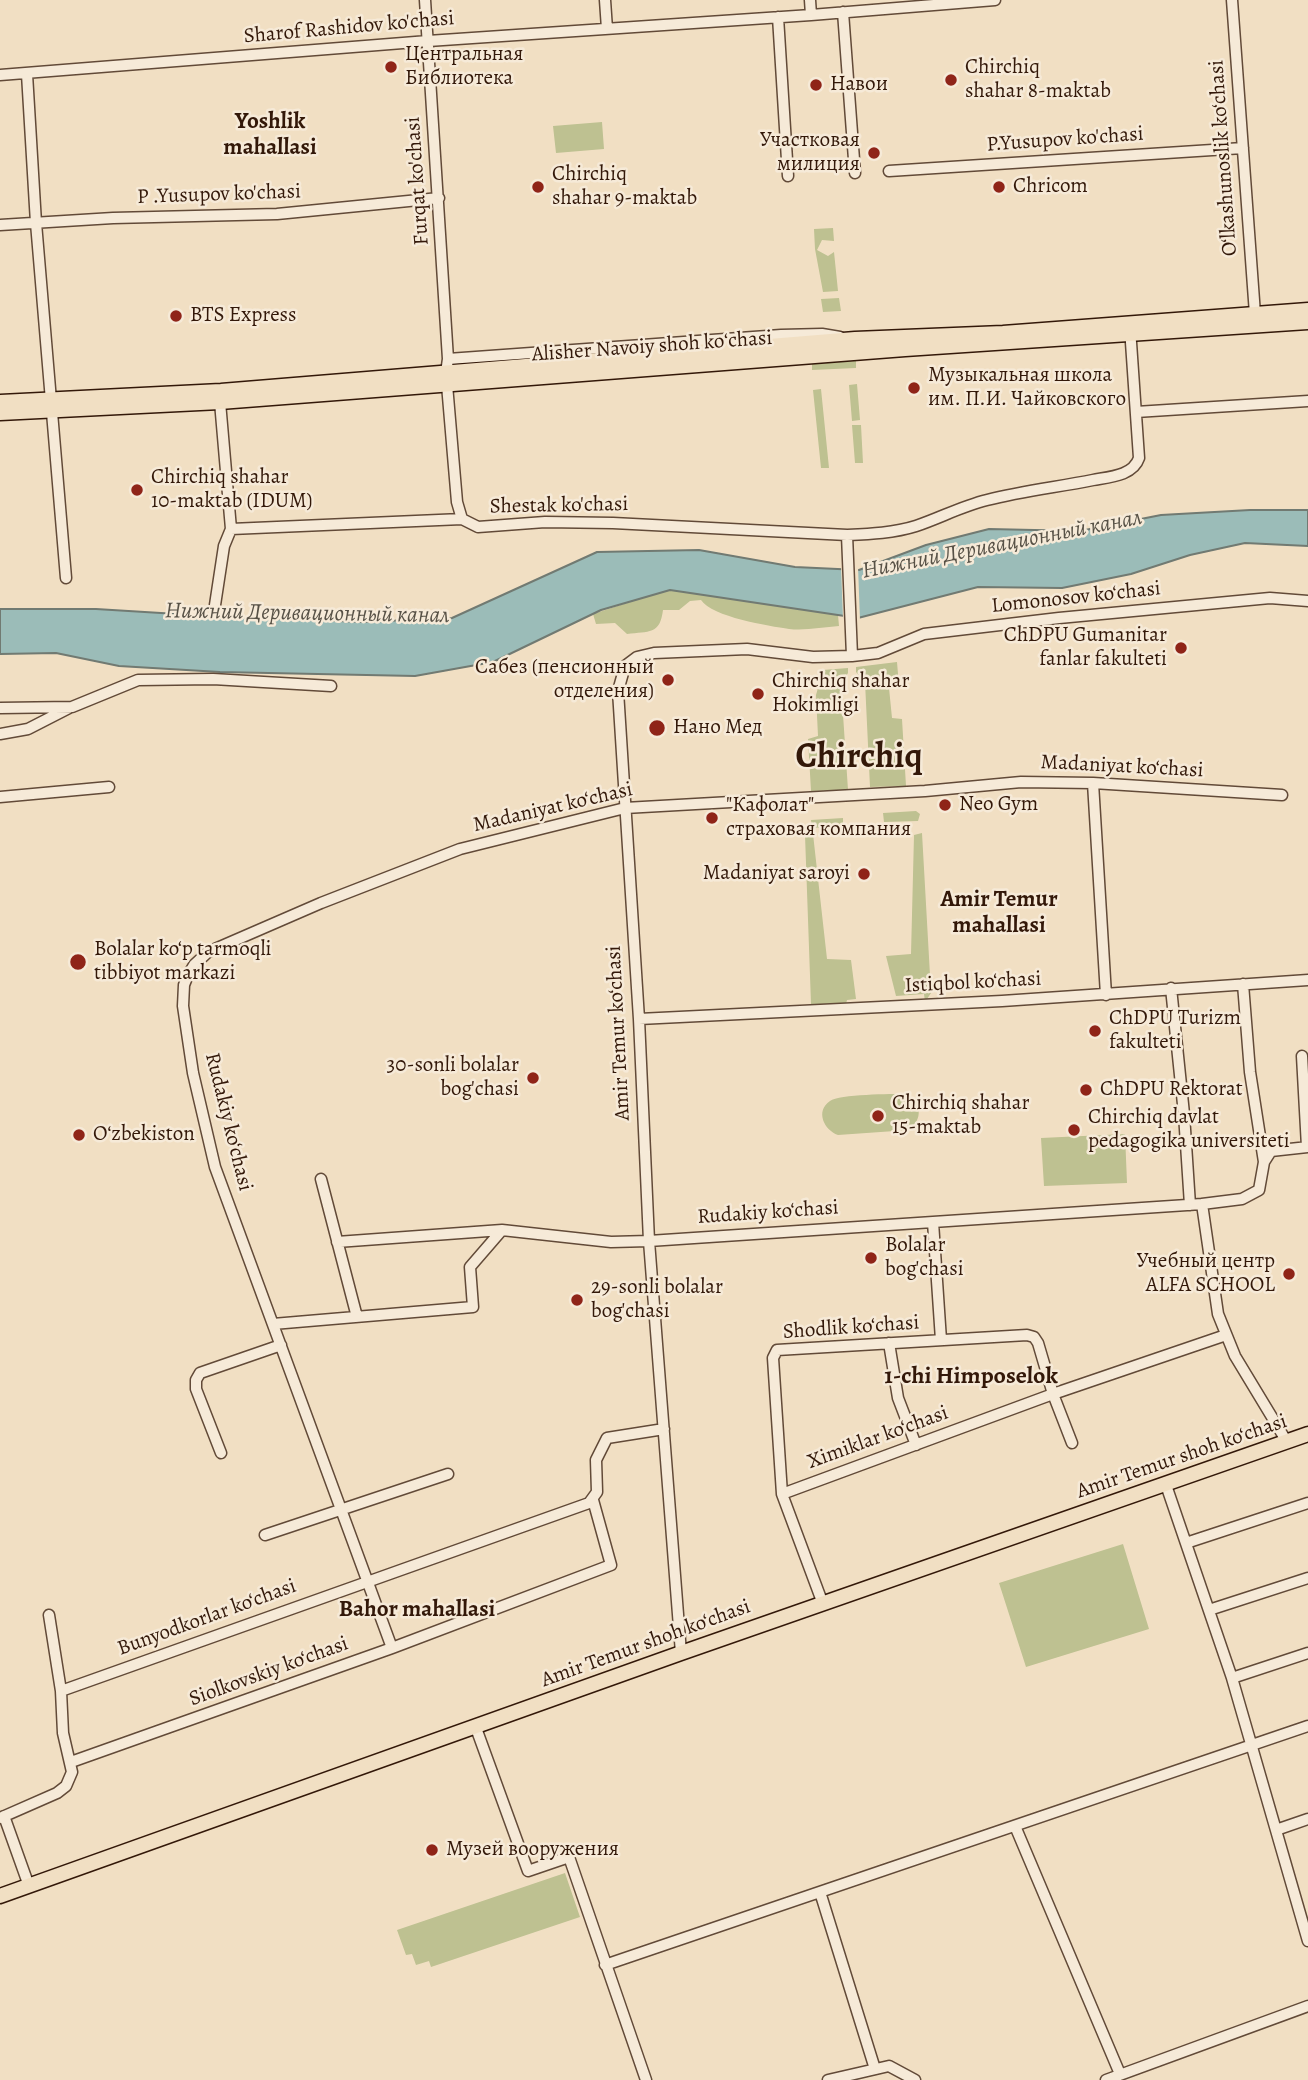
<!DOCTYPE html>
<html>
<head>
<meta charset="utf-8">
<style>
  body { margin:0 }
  canvas { display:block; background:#f1dfc3 }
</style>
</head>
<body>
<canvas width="1308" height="2080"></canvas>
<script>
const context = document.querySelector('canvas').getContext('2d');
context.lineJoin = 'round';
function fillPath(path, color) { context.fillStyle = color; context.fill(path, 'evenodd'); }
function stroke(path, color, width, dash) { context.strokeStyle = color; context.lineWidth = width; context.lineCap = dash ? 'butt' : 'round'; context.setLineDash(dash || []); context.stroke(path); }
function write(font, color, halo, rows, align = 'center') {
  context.font = font + ' Alegreya,serif'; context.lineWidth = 5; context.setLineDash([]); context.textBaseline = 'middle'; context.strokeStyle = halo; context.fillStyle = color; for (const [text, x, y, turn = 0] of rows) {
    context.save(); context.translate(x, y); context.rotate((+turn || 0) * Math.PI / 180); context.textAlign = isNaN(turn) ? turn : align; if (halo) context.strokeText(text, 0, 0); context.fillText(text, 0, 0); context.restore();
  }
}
fillPath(new Path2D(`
  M602,122L604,149L556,153L553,126Z
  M833,228L834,241L822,240L817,250L828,256L834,252L838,291L823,292L815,249L814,229Z
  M839,298L841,311L823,312L821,299Z
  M856,361V368L812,370V364Z
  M857,384L860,420L852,421L849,385Z
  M821,389L829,468H821L813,390Z
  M852,425H861L863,463H855Z
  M670,589L838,615L839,626C823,627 805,631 789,629C769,626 712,617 701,600L690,601L679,610H663C660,635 649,631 627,634L615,623L596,624L593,614Z
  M897,662L899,686L889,688L892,718L902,719L906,786L870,787L865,682L856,672V667Z
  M848,668V673L841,684L848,790L811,791L808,739L818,736L816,695L823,670Z
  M916,811L920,814L918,821L884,822L883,813Z
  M843,818V826L812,828L811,820Z
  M922,833L931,993L925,1002L924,994L896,996L886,956L911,954L914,835Z
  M813,834L827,959L851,960L856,999L847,1000L846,1004L815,1007L811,1004L805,835Z
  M906,1094C922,1103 923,1119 909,1130L838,1135C824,1130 815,1111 830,1101C839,1094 892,1094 906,1094Z
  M1125,1134L1127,1183L1044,1186L1041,1138Z
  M1123,1544L1149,1629L1026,1667L999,1583Z
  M565,1873L580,1917L431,1967L429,1961L416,1965L412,1954L406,1955L397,1930Z`), '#bec191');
const water = new Path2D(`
  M1250,510H1308V546L1245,543L1190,555L1131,574L1062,588L978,587L858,618L670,590L601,610L493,662L415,676L220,672L119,666L56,653L0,654V609H96L226,617L365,622L452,618L597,552L699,550L795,567L859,570L926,545L989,529L1080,531L1161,515Z`);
fillPath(water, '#9bbcb8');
stroke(water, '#717a72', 2);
fillPath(new Path2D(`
  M841,566H858L860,621L843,619Z`), '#f1dfc3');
const minor = new Path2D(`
  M425,0L448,359L446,373L457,502L462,519
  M605,0L607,29
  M810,0L811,15
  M1232,0L1255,314
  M843,12L855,173
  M778,17L788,176
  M27,74L36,223L66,578
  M0,75L428,41L811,15L995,0
  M889,171L1243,148
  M0,225L113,218L277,214L439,198
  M448,359L781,335L822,334L840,337
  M1136,412L1308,401
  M231,529L462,519L478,527L545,522L613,523L847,535C870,534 894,533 916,526C940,518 962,506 987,500C1022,491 1058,487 1093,480C1109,477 1133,476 1139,458L1130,328
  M215,605L224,546L231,529L220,402
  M852,656L878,653L924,634L1059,618L1270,598L1308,601
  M0,708L72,707L138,680L213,679L331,686
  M0,734L28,729L69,708
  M1093,783L1106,995
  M0,797L109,787
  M1243,984L1250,1072L1264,1162
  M1171,988L1184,1114L1190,1205
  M639,1019L1002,1001L1308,980
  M1302,1056L1307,1147
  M321,1179L357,1317
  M1202,1204L1218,1314L1235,1356L1287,1442
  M933,1222L941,1340
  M337,1242L502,1230L611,1242L649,1241L1202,1204L1242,1199L1259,1190L1264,1162L1271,1151L1308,1147
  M273,1324L473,1307L470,1267L502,1230
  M889,1343L898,1398L916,1445
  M221,1453L196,1389V1380L200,1373L281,1345
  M1166,1485L1232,1678L1308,1941
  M782,1494L1053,1394L1226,1335
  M265,1535L448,1474
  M1186,1543L1308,1503
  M823,1604L782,1494L773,1358L777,1350L1027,1335L1034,1337L1038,1343L1053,1394L1072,1443
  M1209,1610L1308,1578
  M392,1648L215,1167L193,1073L183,1006L184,985L188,975L194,965L208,952L321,903L460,849L625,808L925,791L1021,782L1093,783L1282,795
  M681,1653L649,1241L639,1019L618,691L625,666L637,657L654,653L747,649L813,657L852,656L847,535
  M1232,1678L1308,1653
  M61,1691L589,1503L597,1492L596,1460L607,1438L664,1429
  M476,1728L528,1871L569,1857L646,2080
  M71,1762L392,1648L611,1565L593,1500
  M4,1816L29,1886
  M0,1818L57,1793L66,1786L72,1772L63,1733L61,1691L49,1615
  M1015,1826L1120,2074
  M1276,1830L1308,1819
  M820,1892L875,2069
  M605,1965L1308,1726
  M828,2080L889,2066L915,2080
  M1106,2080L1308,2006`);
const major = new Path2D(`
  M0,402L221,391L855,339L1003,333L1308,310
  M0,413L220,402L905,349L1308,322
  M0,1896L681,1653L1308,1434`);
stroke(minor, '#624a38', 13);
stroke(major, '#331809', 17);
stroke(minor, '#f6ead8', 10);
stroke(major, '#f1dfc3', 14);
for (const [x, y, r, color] of [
  [391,67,7,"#8f2418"],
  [951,80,7,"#8f2418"],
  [816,85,7,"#8f2418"],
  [874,153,7,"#8f2418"],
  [538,187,7,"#8f2418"],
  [999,187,7,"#8f2418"],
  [176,316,7,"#8f2418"],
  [914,388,7,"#8f2418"],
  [137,490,7,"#8f2418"],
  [1181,648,7,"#8f2418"],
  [668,680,7,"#8f2418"],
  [758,694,7,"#8f2418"],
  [657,728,9,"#8f2418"],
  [945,805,7,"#8f2418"],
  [712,818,7,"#8f2418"],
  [864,874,7,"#8f2418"],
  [78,962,9,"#8f2418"],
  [1095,1031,7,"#8f2418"],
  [533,1078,7,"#8f2418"],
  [1086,1090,7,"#8f2418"],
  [878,1116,7,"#8f2418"],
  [1074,1130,7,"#8f2418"],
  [79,1135,7,"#8f2418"],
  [871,1258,7,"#8f2418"],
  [1289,1274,7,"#8f2418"],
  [577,1300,7,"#8f2418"],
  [432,1850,7,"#8f2418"]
]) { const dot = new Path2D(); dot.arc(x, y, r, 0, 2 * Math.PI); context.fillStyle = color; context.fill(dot); stroke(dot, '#f6ead8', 2.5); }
write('21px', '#331809', '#f6ead8', [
  ["Sharof Rashidov ko'chasi",349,28,-5],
  ["P.Yusupov ko'chasi",1065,140,-4],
  ["O‘lkashunoslik ko‘chasi",1224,158,-94],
  ["Furqat ko'chasi",418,181,-94],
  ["P .Yusupov ko'chasi",219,195,-2],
  ["Alisher Navoiy shoh koʻchasi",652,347,-4],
  ["Shestak ko'chasi",559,506,-1],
  ["Lomonosov ko‘chasi",1076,598,-6],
  ["Madaniyat ko‘chasi",1122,767,3],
  ["Madaniyat ko‘chasi",553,808,-13],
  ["Istiqbol ko‘chasi",973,983,-3],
  ["Amir Temur ko‘chasi",619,1033,-93],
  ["Rudakiy ko‘chasi",228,1122,76],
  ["Rudakiy ko‘chasi",768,1213,-4],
  ["Shodlik ko‘chasi",851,1328,-4],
  ["Ximiklar ko‘chasi",878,1438,-20],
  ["Amir Temur shoh ko‘chasi",1182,1457,-19],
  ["Bunyodkorlar ko‘chasi",207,1618,-20],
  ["Amir Temur shoh ko‘chasi",646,1644,-20],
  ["Siolkovskiy ko‘chasi",269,1672,-20]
]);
write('21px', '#331809', '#f6ead8', [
  ["Центральная",405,55],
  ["Библиотека",405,79],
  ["Chirchiq",965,68],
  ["shahar 8-maktab",965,92],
  ["Навои",830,85],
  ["Участковая",860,141,"right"],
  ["милиция",860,165,"right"],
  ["Chirchiq",552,175],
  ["shahar 9-maktab",552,199],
  ["Chricom",1013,187],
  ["BTS Express",190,316],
  ["Музыкальная школа",928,376],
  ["им. П.И. Чайковского",928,400],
  ["Chirchiq shahar",151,478],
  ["10-maktab (IDUM)",151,502],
  ["ChDPU Gumanitar",1167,636,"right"],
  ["fanlar fakulteti",1167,660,"right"],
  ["Сабез (пенсионный",654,668,"right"],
  ["отделения)",654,692,"right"],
  ["Chirchiq shahar",772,682],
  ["Hokimligi",772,706],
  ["Нано Мед",673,728],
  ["Neo Gym",959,805],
  ["\"Кафолат\"",726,806],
  ["страховая компания",726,830],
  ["Madaniyat saroyi",850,874,"right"],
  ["Bolalar ko‘p tarmoqli",94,950],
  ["tibbiyot markazi",94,974],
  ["ChDPU Turizm",1109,1019],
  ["fakulteti",1109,1043],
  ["30-sonli bolalar",519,1066,"right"],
  ["bog'chasi",519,1090,"right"],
  ["ChDPU Rektorat",1100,1090],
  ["Chirchiq shahar",892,1104],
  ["15-maktab",892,1128],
  ["Chirchiq davlat",1088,1118],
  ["pedagogika universiteti",1088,1142],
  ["Oʻzbekiston",93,1135],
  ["Bolalar",885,1246],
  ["bog'chasi",885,1270],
  ["Учебный центр",1275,1262,"right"],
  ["ALFA SCHOOL",1275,1286,"right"],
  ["29-sonli bolalar",591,1288],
  ["bog'chasi",591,1312],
  ["Музей вооружения",446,1850]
], 'left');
write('bold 23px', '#331809', '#f6ead8', [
  ["Yoshlik",270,122],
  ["mahallasi",270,148],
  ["Amir Temur",999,900],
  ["mahallasi",999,926],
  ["Bahor mahallasi",417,1610]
]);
write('italic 23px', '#575146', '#f6ead8', [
  ["Нижний Деривационный канал",1002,545,-11],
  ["Нижний Деривационный канал",307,614,1]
]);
write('bold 24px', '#331809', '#f6ead8', [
  ["1-chi Himposelok",971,1377]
]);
write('bold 35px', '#331809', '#f6ead8', [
  ["Chirchiq",859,758]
]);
</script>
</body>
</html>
